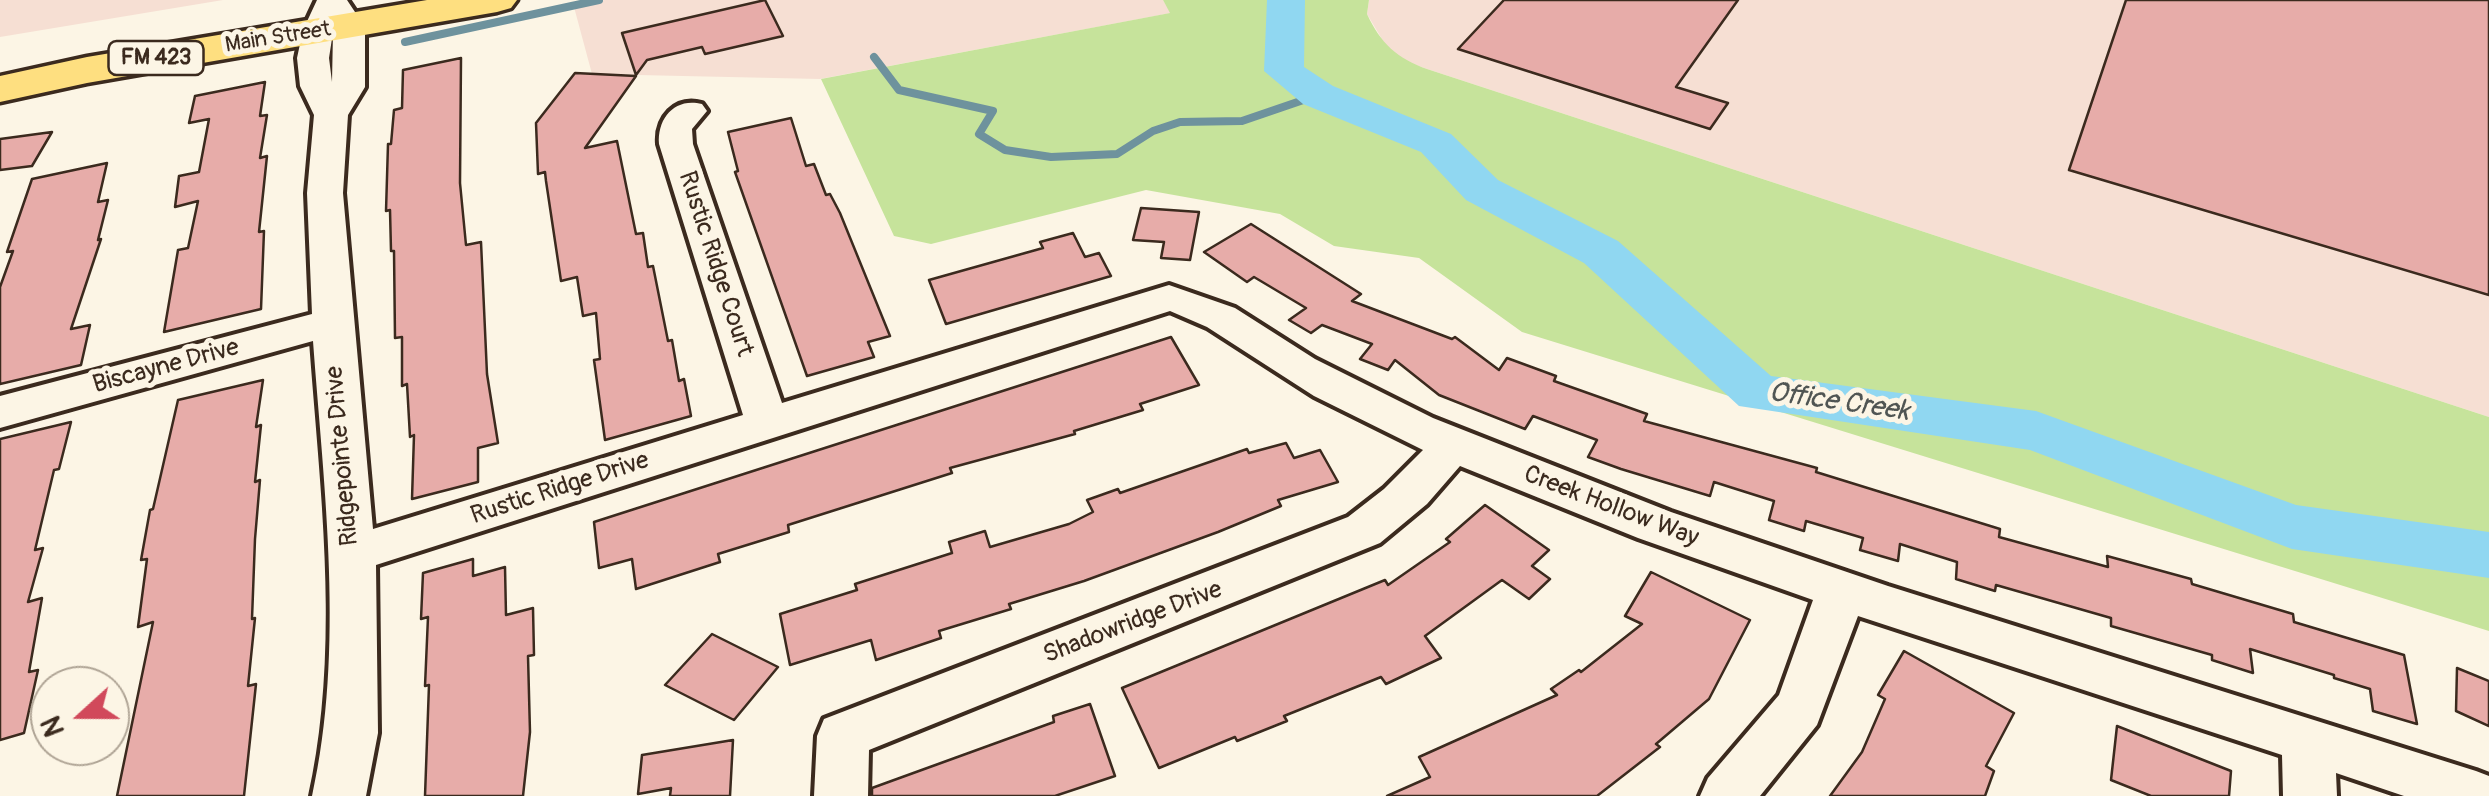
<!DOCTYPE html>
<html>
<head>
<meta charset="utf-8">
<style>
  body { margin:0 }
  #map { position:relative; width:2489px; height:796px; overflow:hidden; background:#fcf5e5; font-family:Pangolin,sans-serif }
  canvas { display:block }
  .north { position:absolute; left:30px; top:666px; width:100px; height:100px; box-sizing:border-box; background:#fcf5e5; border:2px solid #afa495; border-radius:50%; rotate:249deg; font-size:28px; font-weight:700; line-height:40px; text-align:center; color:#3b2a1e }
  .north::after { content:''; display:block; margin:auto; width:35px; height:45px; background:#d1495b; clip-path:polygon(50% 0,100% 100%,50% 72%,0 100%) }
</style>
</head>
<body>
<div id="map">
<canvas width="2489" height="796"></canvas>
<div class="north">N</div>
</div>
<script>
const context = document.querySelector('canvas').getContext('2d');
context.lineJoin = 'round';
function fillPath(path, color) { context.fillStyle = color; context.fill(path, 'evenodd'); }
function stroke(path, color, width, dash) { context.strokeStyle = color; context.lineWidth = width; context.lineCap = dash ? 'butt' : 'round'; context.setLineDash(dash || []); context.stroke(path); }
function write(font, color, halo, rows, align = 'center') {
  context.font = font + ' Pangolin,sans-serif'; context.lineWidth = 10; context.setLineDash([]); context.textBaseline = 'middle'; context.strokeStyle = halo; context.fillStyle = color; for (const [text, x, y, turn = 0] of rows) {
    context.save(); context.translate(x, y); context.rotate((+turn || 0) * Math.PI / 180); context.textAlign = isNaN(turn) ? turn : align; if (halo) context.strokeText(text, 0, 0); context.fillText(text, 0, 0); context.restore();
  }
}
fillPath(new Path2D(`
  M0,0H223L0,37Z
  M604,0H1163L1171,13L820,79L592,74L574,7Z
  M1369,0H2489V417L1427,69L1402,60L1386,46L1367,14Z`), '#f6dfd3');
fillPath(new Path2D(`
  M1163,0H1369L1367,14C1381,44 1397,58 1427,69L2489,417V631L1522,332L1419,258L1334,246L1280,214L1146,190L931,244L894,236L821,79L1170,13Z`), '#c6e39b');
stroke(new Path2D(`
  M405,42L599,0
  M874,57L899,90L993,111L979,134L1005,150L1051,157L1117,154L1153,131L1180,122L1242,121L1318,95`), '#6e929d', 8);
fillPath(new Path2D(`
  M1267,0H1305L1304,67L1333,86L1451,134L1498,180L1618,241L1771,376L2036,411L2296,505L2489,532V578L2292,549L2030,450L1739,406L1584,263L1466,200L1421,152L1303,104L1264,71Z`), '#90d7f1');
const building = new Path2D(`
  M765,0L783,36L705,54L702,47L647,60L636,75L622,33Z
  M1504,0H1738L1676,87L1728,103L1710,129L1458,49Z
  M2126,0H2489V295L2069,170Z
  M461,58L460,183L466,245L481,242L487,374L498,443L478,448V482L412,499L414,435L410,437L407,384L402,386V337L395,338L394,251H391L390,210L386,211L388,144H391L394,110L402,108L403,70Z
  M575,73L636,76L585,148L617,141L636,234L643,233L648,267L653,266L668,341L672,340L679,381L684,379L691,416L605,440L594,360L600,359L596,313L583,316L577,277L561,281L546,181L545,172L538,174L536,123Z
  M265,82L260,116L267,115L260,158L267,156L259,232L264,231L261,309L164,332L178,250L188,248L198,201L175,207L179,176L199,172L209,119L189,123L195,96Z
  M791,118L806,166L814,164L826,195L830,194L840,213L890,336L868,342L874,357L807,376L735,172L738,171L728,132Z
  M52,132L32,166L0,170V139Z
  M107,163L98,202L108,200L98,240L101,239L71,329L90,325L81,365L0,384V287L13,251L7,252L32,179Z
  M1141,208L1199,212L1190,260L1161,258L1164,242L1133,240Z
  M1251,224L1361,294L1352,301L1452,339L1455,337L1499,370L1507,358L1556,376L1554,381L1647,414L1644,421L1817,468L1816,472L2000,529L1999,537L2108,567L2107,556L2191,579L2192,584L2293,614L2294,622L2404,655L2417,724L2373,711L2370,689L2334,678V675L2250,649L2253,673L2212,660V655L2111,626V618L1996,585L1995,591L1956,579L1957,562L1900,544L1898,561L1860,550L1863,538L1806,521L1804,531L1769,520L1774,501L1714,482L1710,496L1621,469L1588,457L1597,440L1533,416L1525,429L1439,395L1395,360L1388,370L1360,359L1372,344L1322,325L1311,333L1289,320L1306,308L1254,277L1247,282L1204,252Z
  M1073,233L1085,257L1099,253L1111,276L946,324L929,280L1043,248L1040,242Z
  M1171,337L1199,385L1140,404L1143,410L1074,431L1075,434L950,468L952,473L788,525L789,532L718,554L720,562L636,589L632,559L599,568L594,522Z
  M263,380L256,427L261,425L255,482L260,480L255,539L252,619L255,618L248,686L256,684L244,796H117L153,622L138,627L147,559L141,560L150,510L153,509L178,400Z
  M71,422L59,469L54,470L35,550L43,548L28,602L42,598L29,672L38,670L24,733L0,740V439Z
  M1286,443L1294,458L1320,450L1338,482L1278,500L1281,506L1218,532L1084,581L1009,604L1011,609L939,631L941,638L876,660L871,640L790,665L780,614L857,590L855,584L952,553L949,542L985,531L990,547L1069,524L1093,512L1087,500L1118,489L1120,493L1247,449L1249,453Z
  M1485,505L1549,550L1532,566L1550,579L1529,599L1502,580L1425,636L1441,658L1386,684L1381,677L1284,716L1287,721L1237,741L1235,737L1159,768L1122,688L1385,580L1388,585L1450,542L1446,539Z
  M473,559V576L505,567L506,615L533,608L534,655L528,656L530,732L523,796H425L429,685L425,686L428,617L421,619L423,573Z
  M1651,572L1750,620L1709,699L1656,744L1660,747L1597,796H1387L1430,777L1419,757L1557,695L1551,689L1579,670L1581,672L1642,624L1625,616Z
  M712,634L778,667L734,720L665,685Z
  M1904,651L2014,713L1986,766L1994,771L1985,796H1830L1862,752L1885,699L1878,695Z
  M2457,668L2489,681V726L2456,711Z
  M1090,704L1115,776L1055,796H872V788L1054,722L1053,716Z
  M2117,726L2231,771L2229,796H2151L2111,780Z
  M733,740L730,796H670L671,788L638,794L642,755Z`);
fillPath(building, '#e7aca9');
stroke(building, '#3b2a1e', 2.5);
const minor = new Path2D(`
  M317,0H347L365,27V87L348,115L343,193L373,529L743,415L659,144C657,118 675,97 702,104L707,111L692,129L693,144L782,403L1169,285L1235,308L1315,359L1433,418L1671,512L1888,586L2476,771L2489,776V796H2404L2336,773L2337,796H2283L2282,755L1858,616L1817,725L1760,796H1700L1708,778L1779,695L1813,600L1638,538L1460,466L1427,504L1380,543L869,750L868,796H814L817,736L824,719L1348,517L1384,489L1423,450L1314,396L1207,327L1170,311L376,565L378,733L366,796H312C345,648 324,491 313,341L0,428V396L312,314L307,193L314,115L300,86L297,58L303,30ZM333,32L332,82L329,58Z`);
const major = new Path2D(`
  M427,0H517L511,8L497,12L87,83L0,102V76L87,57Z`);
stroke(minor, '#3b2a1e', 8);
stroke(major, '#3b2a1e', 7);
fillPath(minor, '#fcf5e5');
fillPath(major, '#fedf80');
write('22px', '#3b2a1e', '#fcf5e5', [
  ["Main Street",278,38,-9]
]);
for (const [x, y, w] of [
  [156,58,95]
]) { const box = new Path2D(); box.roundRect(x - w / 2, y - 17, w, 34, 8); context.fillStyle = '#fcf5e5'; context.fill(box); stroke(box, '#3b2a1e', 2.5); }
write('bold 22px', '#3b2a1e', null, [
  ["FM 423",156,58]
]);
write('25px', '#3b2a1e', '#fcf5e5', [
  ["Rustic Ridge Court",715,264,72],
  ["Biscayne Drive",166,367,-15],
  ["Ridgepointe Drive",343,456,-95],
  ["Rustic Ridge Drive",560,489,-18],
  ["Creek Hollow Way",1611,507,21],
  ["Shadowridge Drive",1133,623,-21]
]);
write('italic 28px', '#505553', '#fcf5e5', [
  ["Office Creek",1839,403,8]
]);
</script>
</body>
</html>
